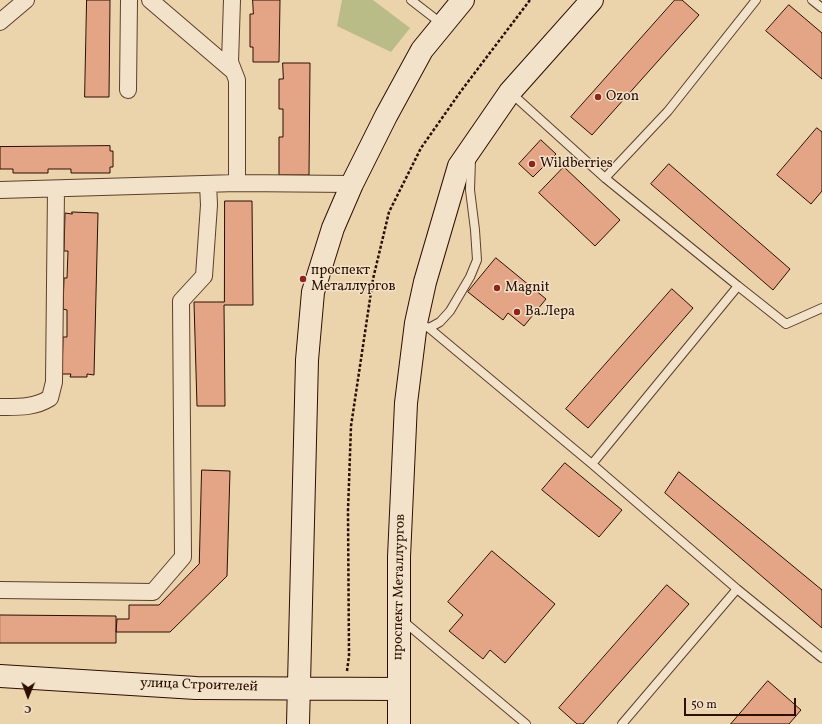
<!DOCTYPE html>
<html>
<head>
<meta charset="utf-8">
<style>
  body { margin:0 }
  #map { position:relative; width:822px; height:724px; overflow:hidden; background:#ebd3ac; font-family:Vollkorn,serif }
  canvas { display:block }
  .north { position:absolute; left:8px; top:676px; width:40px; height:40px; -webkit-text-stroke:3px #f2e2c9; paint-order:stroke; rotate:181deg; font-size:11px; font-weight:700; line-height:16px; text-align:center; color:#2c0f00 }
  .north::after { content:''; display:block; margin:auto; width:14px; height:18px; background:#2c0f00; clip-path:polygon(50% 0,100% 100%,50% 72%,0 100%) }
  .scale { position:absolute; left:684px; top:698px; width:112px; height:18px; box-sizing:border-box; border:2px solid #2c0f00; border-top:0; padding-left:5px; font-size:12px; line-height:14px; white-space:nowrap; color:#2c0f00; -webkit-text-stroke:3px #f2e2c9; paint-order:stroke }
</style>
</head>
<body>
<div id="map">
<canvas width="822" height="724"></canvas>
<div class="north">С</div>
<div class="scale">50 m</div>
</div>
<script>
const context = document.querySelector('canvas').getContext('2d');
context.lineJoin = 'round';
function fillPath(path, color) { context.fillStyle = color; context.fill(path, 'evenodd'); }
function stroke(path, color, width, dash) { context.strokeStyle = color; context.lineWidth = width; context.lineCap = dash ? 'butt' : 'round'; context.setLineDash(dash || []); context.stroke(path); }
function write(font, color, halo, rows, align = 'center') {
  context.font = font + ' Vollkorn,serif'; context.lineWidth = 3; context.setLineDash([]); context.textBaseline = 'middle'; context.strokeStyle = halo; context.fillStyle = color; for (const [text, x, y, turn = 0] of rows) {
    context.save(); context.translate(x, y); context.rotate((+turn || 0) * Math.PI / 180); context.textAlign = isNaN(turn) ? turn : align; if (halo) context.strokeText(text, 0, 0); context.fillText(text, 0, 0); context.restore();
  }
}
fillPath(new Path2D(`
  M342,0H373L410,28L391,52L337,26Z`), '#babc88');
const building = new Path2D(`
  M87,0H110L109,97H85Z
  M253,0H280L279,62H253V47H250V14H253Z
  M675,0H682L699,15L592,135L571,117Z
  M789,5L822,33V79L766,31Z
  M283,63H310L309,175H279V137H283V109H279V79H283Z
  M817,128L822,132V191L811,204L777,175Z
  M541,140L556,154L533,177L519,164Z
  M110,146V151H113V167H110V173H71V169H48V173H13V169H0V147Z
  M669,164L790,269L773,290L651,184Z
  M564,167L620,220L595,246L539,193Z
  M225,201H252L253,305H224L225,406H197L194,302H224Z
  M72,212L98,213L94,375L87,374V377H70L71,374H62L63,337H67V310L63,309L64,278H67L68,251H64L65,213L72,214Z
  M496,258L546,299L524,326L508,313L503,320L468,292Z
  M672,289L693,308L588,428L566,409Z
  M565,463L622,510L599,537L542,490Z
  M202,470L230,471L227,576L170,632H116L117,619H129V605H159L199,564Z
  M679,472L822,590V628L665,493Z
  M492,551L555,604L505,663L490,650L483,659L449,631L463,615L448,602Z
  M667,585L689,604L583,724H577L559,708Z
  M0,615L116,616V643H0Z
  M768,681L801,710L789,724H731Z`);
fillPath(building, '#e4a587');
stroke(building, '#2c0f00', 1);
const lane = new Path2D(`
  M411,0L442,24
  M812,0L822,8
  M511,93L605,178L738,286L592,464
  M605,178L668,111L756,0
  M738,286L786,324L822,308
  M417,323L429,328L592,464L737,589L622,724
  M429,328L440,322L450,311L470,277L477,260L475,230L470,190L471,159
  M737,589L822,658
  M402,620L526,724`);
const street = new Path2D(`
  M150,0L233,71
  M232,0L230,62L237,80V183
  M0,22L26,0
  M128,90L129,0
  M0,190L237,183L352,184
  M0,407C18,407 34,408 50,398L54,382L56,189
  M0,590L153,592L183,557L181,301L204,276L209,205L208,184`);
const secondary = new Path2D(`
  M0,676L196,688L399,689
  M298,724L307,360L313,292L333,228L352,184L386,116L422,50L463,0
  M399,724V557L406,403L416,323L425,282L459,166L510,92L592,0`);
stroke(lane, '#5c402b', 10);
stroke(street, '#5c402b', 18);
stroke(secondary, '#2c0f00', 24);
stroke(new Path2D(`
  M347,671L349,656L348,511L351,426L373,279L389,212L421,148L461,91L530,0`), '#2c0f00', 2.5, [3, 2]);
stroke(lane, '#f2e2c9', 8);
stroke(street, '#f2e2c9', 16);
stroke(secondary, '#f2e2c9', 22);
for (const [x, y, r, color] of [
  [598,97,4,"#8f2418"],
  [532,164,4,"#8f2418"],
  [303,279,4,"#8f2418"],
  [497,288,4,"#8f2418"],
  [517,312,4,"#8f2418"]
]) { const dot = new Path2D(); dot.arc(x, y, r, 0, 2 * Math.PI); context.fillStyle = color; context.fill(dot); stroke(dot, '#f2e2c9', 1.5); }
write('14px', '#2c0f00', '#f2e2c9', [
  ["Ozon",606,97],
  ["Wildberries",540,164],
  ["проспект",311,271],
  ["Металлургов",311,287],
  ["Magnit",505,288],
  ["Ва.Лера",525,312]
], 'left');
write('14px', '#2c0f00', '#f2e2c9', [
  ["проспект Металлургов",400,587,-89],
  ["улица Строителей",199,686,2]
]);
</script>
</body>
</html>
